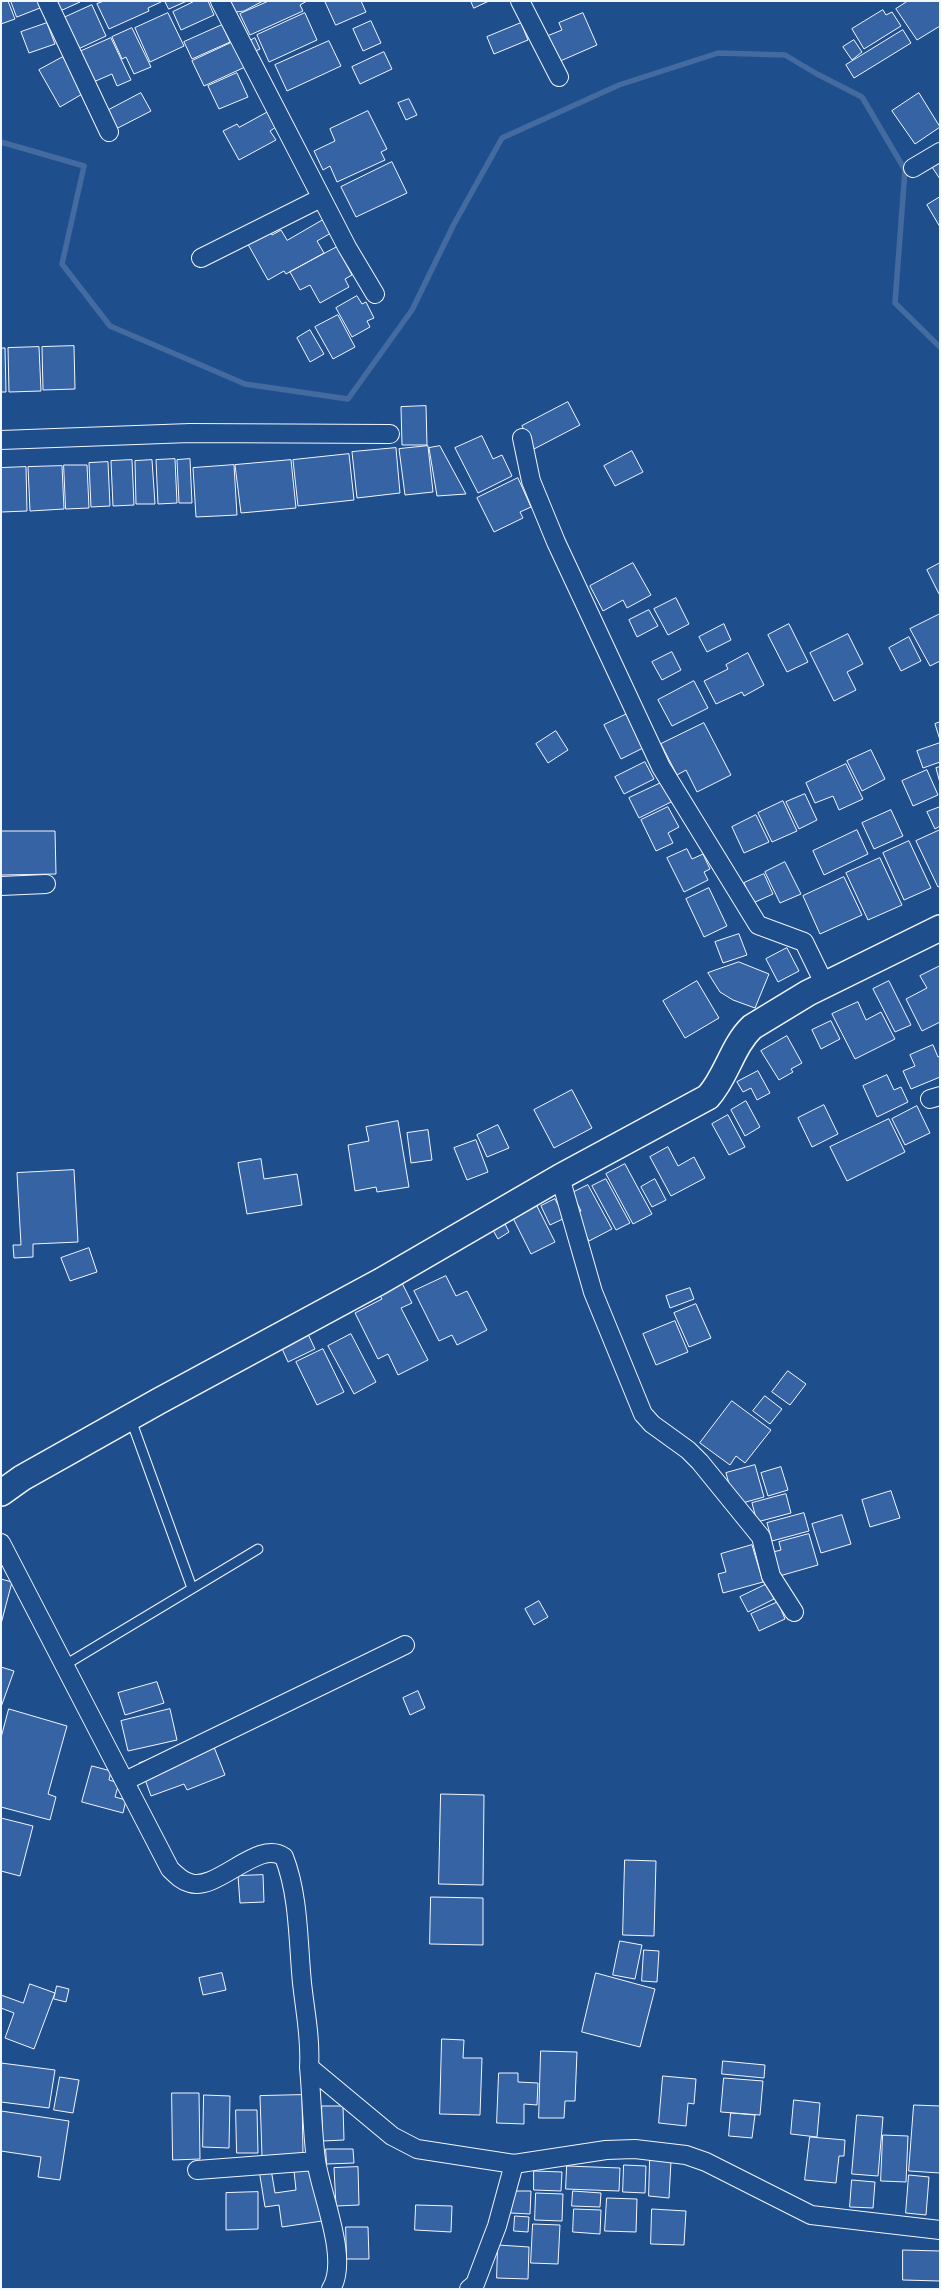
<!DOCTYPE html>
<html>
<head>
<meta charset="utf-8">
<style>
  body { margin:0 }
  #map { position:relative; width:941px; height:2290px; overflow:hidden; background:#1f4e8c; font-family:"Asap Condensed",sans-serif }
  canvas { display:block }
  .frame { position:absolute; inset:0; border:2px solid #f2f6ff; pointer-events:none }
</style>
</head>
<body>
<div id="map">
<canvas width="941" height="2290"></canvas>
<div class="frame"></div>
</div>
<script>
const context = document.querySelector('canvas').getContext('2d');
context.lineJoin = 'round';
function stroke(path, color, width, dash) { context.strokeStyle = color; context.lineWidth = width; context.lineCap = dash ? 'butt' : 'round'; context.setLineDash(dash || []); context.stroke(path); }
function fillPath(path, color) { context.fillStyle = color; context.fill(path, 'evenodd'); }
stroke(new Path2D(`
  M1,142L84,166L62,264L110,326L245,384L348,399L412,310L454,224L502,138L619,85L718,53L785,55L817,74L862,97L905,170L895,303L940,347`), '#446ba0', 5.5);
const building = new Path2D(`
  M1,1H8L15,19L1,24Z
  M11,1H38L40,8L17,17Z
  M53,1H79L80,2L58,12Z
  M104,1H161V2L148,8L149,11L109,29L97,4Z
  M165,1H187L169,9Z
  M195,1H208L214,15L181,30L173,12Z
  M223,1H263L244,11L229,13Z
  M269,1H307L300,5L303,11L250,35L240,14Z
  M325,1H361L366,12L336,25Z
  M471,1H489L474,8Z
  M908,1H940V26L917,40L896,9Z
  M92,5L106,36L74,51L59,20Z
  M883,10L886,15L892,12L901,26L864,49L852,29Z
  M168,13L184,46L150,62L135,28Z
  M305,13L317,40L269,62L257,35Z
  M583,13L597,45L558,62L547,36L562,30L559,23Z
  M371,21L381,43L363,51L353,29Z
  M47,23L55,44L29,53L21,32Z
  M521,23L528,40L494,54L487,37Z
  M222,25L230,42L192,59L184,42Z
  M132,28L151,67L134,74L126,57L122,59L112,37Z
  M903,30L911,43L854,78L846,65Z
  M111,38L131,80L117,86L112,74L91,83L77,53Z
  M255,38L260,49L253,52L248,42Z
  M854,40L862,52L852,60L843,47Z
  M329,41L341,66L287,91L275,65Z
  M233,42L245,67L204,86L192,61Z
  M384,52L392,69L360,84L352,67Z
  M63,57L84,93L60,107L39,70Z
  M237,73L248,97L219,109L208,86Z
  M141,93L151,111L114,130L105,112Z
  M919,93L940,127L915,144L892,111Z
  M409,99L417,115L406,120L398,103Z
  M368,111L387,149L381,152L385,160L337,182L330,166L323,170L314,151L335,141L330,129Z
  M268,112L276,127L270,131L276,140L239,160L223,131L237,124L239,127Z
  M392,162L407,193L356,217L341,187Z
  M940,162V179L932,167Z
  M940,197V227L927,205Z
  M323,220L331,233L317,241L324,253L286,274L284,271L268,280L245,239L268,227L272,235L281,230L287,240Z
  M337,247L352,275L345,279L349,287L320,303L310,285L300,290L290,272Z
  M357,296L362,304L366,302L374,318L367,321L370,327L352,337L336,308Z
  M338,315L355,347L333,359L315,327Z
  M310,330L324,354L310,362L297,338Z
  M74,346L75,389L43,390L42,347Z
  M39,347L41,391L9,392L8,348Z
  M1,348H5L6,392H1Z
  M568,402L580,425L534,449L522,426Z
  M426,406L427,445H402L401,407Z
  M482,436L493,459L502,455L512,476L478,493L455,448Z
  M428,446L433,492L405,495L399,449Z
  M440,446L466,494L437,496L429,448Z
  M396,448L400,493L357,498L352,452Z
  M632,451L643,472L615,486L604,466Z
  M349,454L354,500L298,506L293,460Z
  M175,459L177,503L158,504L156,460Z
  M190,459L192,503H179L177,460Z
  M132,460L134,505L113,506L111,461Z
  M152,460L155,504H136L135,461Z
  M291,460L296,508L241,513L235,465Z
  M108,462L110,506L91,507L89,463Z
  M64,465H87L89,508L66,509Z
  M234,465L237,515L196,517L193,468Z
  M62,466L64,509L30,511L28,467Z
  M26,467L27,511L1,512V468Z
  M518,478L531,507L520,512L523,518L494,532L477,498Z
  M633,563L651,595L627,608L623,600L603,611L590,586Z
  M940,563V593L939,594L927,570Z
  M676,598L689,624L668,635L654,609Z
  M649,610L658,626L637,637L629,620Z
  M940,614V661L930,666L910,629Z
  M724,624L731,640L707,652L699,637Z
  M789,624L808,662L787,672L768,635Z
  M848,634L863,664L847,672L856,690L834,701L810,653Z
  M909,637L921,661L901,671L889,648Z
  M672,652L681,670L662,680L652,662Z
  M748,653L764,685L744,696L742,692L716,704L704,681L728,669L726,665Z
  M694,681L708,708L672,726L658,700Z
  M627,714L643,748L621,759L604,725Z
  M940,722V740L935,724Z
  M704,723L731,775L697,792L686,770L677,775L661,744Z
  M556,731L568,750L548,763L536,744Z
  M940,743V762L923,768L917,751Z
  M871,750L885,779L862,791L847,761Z
  M645,762L654,779L624,794L615,777Z
  M846,764L863,799L839,810L833,796L815,803L806,783Z
  M940,767V783L936,768Z
  M927,770L938,795L913,806L902,781Z
  M663,782L673,801L639,818L629,798Z
  M805,794L817,820L799,829L786,802Z
  M783,801L797,831L772,842L758,813Z
  M668,807L679,827L668,833L673,843L656,851L641,820Z
  M940,807V826L935,829L927,812Z
  M891,810L903,836L874,849L862,823Z
  M756,815L769,842L744,853L732,827Z
  M857,830L868,854L824,875L813,851Z
  M940,830V886L938,887L916,841Z
  M1,831H55L56,874L1,875Z
  M909,841L931,888L904,900L883,853Z
  M687,849L692,859L703,854L710,869L704,872L708,880L684,892L667,858Z
  M880,858L902,905L868,920L846,873Z
  M785,862L801,894L780,903L765,872Z
  M764,874L773,894L753,903L744,883Z
  M844,877L862,915L820,934L803,896Z
  M709,888L727,926L704,937L686,899Z
  M739,934L747,955L723,963L715,942Z
  M787,948L799,971L778,982L766,959Z
  M739,962L769,974L755,1008L733,1000L720,992L708,973Z
  M940,966V1022L922,1031L906,999L927,988L920,976Z
  M697,981L719,1018L685,1038L663,1001Z
  M889,981L911,1025L895,1032L873,989Z
  M858,1002L866,1020L881,1012L895,1039L855,1059L832,1014Z
  M831,1021L840,1039L821,1049L812,1030Z
  M787,1036L802,1063L791,1069L793,1072L779,1080L761,1051Z
  M933,1045L938,1057L940,1056V1077L911,1089L903,1071L915,1066L910,1055Z
  M758,1071L770,1093L757,1100L751,1088L743,1092L737,1082Z
  M887,1075L894,1090L901,1087L908,1102L877,1117L863,1086Z
  M572,1090L592,1128L554,1148L534,1110Z
  M746,1101L760,1127L745,1136L731,1110Z
  M824,1105L838,1134L812,1147L798,1118Z
  M917,1106L930,1133L905,1145L892,1119Z
  M728,1115L745,1147L729,1155L712,1124Z
  M889,1119L905,1152L847,1181L830,1147Z
  M398,1121L409,1187L377,1192L376,1187L355,1191L348,1145L369,1141L366,1127Z
  M498,1125L509,1148L487,1157L477,1135Z
  M428,1130L432,1160L411,1163L407,1133Z
  M476,1140L488,1172L467,1180L454,1148Z
  M668,1147L678,1166L694,1157L705,1178L671,1196L650,1157Z
  M261,1159L264,1179L297,1174L302,1205L247,1214L238,1163Z
  M625,1164L652,1214L633,1224L606,1174Z
  M74,1170L78,1242L33,1244V1257L14,1258L13,1245H21L17,1173Z
  M606,1179L630,1223L616,1230L592,1186Z
  M655,1179L666,1200L652,1207L641,1187Z
  M588,1185L612,1229L589,1241L574,1214L581,1211L572,1193Z
  M555,1199L565,1218L550,1225L541,1206Z
  M535,1202L555,1242L531,1254L511,1214Z
  M502,1218L509,1232L498,1239L490,1225Z
  M89,1248L97,1272L70,1281L61,1258Z
  M446,1276L456,1296L467,1291L487,1330L457,1345L452,1335L439,1341L414,1291Z
  M402,1283L412,1303L401,1308L428,1360L398,1375L388,1354L378,1359L355,1313L382,1299L379,1294Z
  M690,1288L694,1299L670,1308L666,1296Z
  M696,1304L711,1338L689,1347L674,1313Z
  M675,1321L688,1352L656,1365L643,1334Z
  M307,1332L315,1349L288,1362L280,1344Z
  M351,1334L376,1382L354,1394L328,1346Z
  M323,1349L344,1392L317,1405L296,1362Z
  M788,1371L806,1384L790,1405L772,1392Z
  M765,1396L782,1409L770,1424L753,1411Z
  M732,1401L771,1430L745,1463L736,1456L730,1465L700,1443Z
  M755,1465L764,1497L735,1505L726,1473Z
  M781,1467L788,1490L768,1496L761,1473Z
  M891,1491L900,1518L870,1527L862,1500Z
  M786,1494L791,1513L757,1522L752,1503Z
  M804,1513L809,1531L772,1541L767,1523Z
  M842,1515L851,1544L821,1553L812,1524Z
  M809,1534L818,1565L776,1577L769,1553L781,1550L779,1542Z
  M752,1545L763,1582L723,1593L718,1574L726,1572L721,1554Z
  M1,1579L12,1582L1,1624Z
  M767,1584L774,1599L748,1612L740,1597Z
  M539,1601L548,1617L534,1625L525,1609Z
  M778,1602L785,1619L759,1631L751,1614Z
  M1,1667L14,1671L1,1707Z
  M157,1682L164,1703L125,1715L118,1693Z
  M418,1691L425,1708L410,1715L403,1698Z
  M9,1709L67,1726L48,1794L56,1797L50,1820L1,1807V1738Z
  M170,1709L177,1740L128,1751L121,1721Z
  M212,1742L225,1775L187,1790L184,1784L151,1796L139,1763L174,1750Z
  M92,1766L111,1771L109,1780L119,1783L115,1797L126,1800L123,1813L82,1802Z
  M441,1794L484,1795L483,1885L439,1884Z
  M1,1818L33,1826L20,1876L1,1871Z
  M625,1860L656,1861L654,1936L623,1935Z
  M263,1875L264,1902L240,1903L238,1876Z
  M431,1897L483,1898V1945L430,1944Z
  M620,1941L642,1945L635,1979L613,1975Z
  M644,1950L659,1951L657,1982L642,1981Z
  M222,1973L226,1990L203,1995L199,1978Z
  M596,1973L655,1989L640,2047L582,2032Z
  M30,1984L55,1993L34,2049L5,2038L14,2013L1,2008V1995L23,2003Z
  M57,1986L69,1989L66,2002L54,1999Z
  M442,2039L464,2040L463,2058H482L480,2115L440,2114Z
  M541,2051L577,2052L575,2101H565L564,2118H539Z
  M723,2061L765,2065L764,2078L722,2074Z
  M1,2063L55,2070L49,2108L1,2102Z
  M499,2073H518V2082L538,2083L537,2105L524,2104V2124L497,2123Z
  M663,2076L696,2079L694,2104L688,2103L686,2126L659,2123Z
  M60,2077L79,2080L73,2113L54,2110Z
  M724,2078L763,2081L760,2115L721,2112Z
  M172,2093H199L200,2159L173,2160Z
  M204,2095L230,2096L229,2148L203,2147Z
  M302,2095L303,2155L262,2156L260,2096Z
  M794,2100L820,2103L817,2137L791,2134Z
  M914,2105L940,2106V2173L909,2171Z
  M322,2106H343L344,2140L323,2141Z
  M236,2110H257L258,2153H237Z
  M1,2111L69,2121L60,2180L38,2177L41,2157L1,2151Z
  M731,2113L755,2115L752,2138L729,2136Z
  M857,2115L883,2117L878,2176L852,2174Z
  M883,2135L908,2136L906,2182L881,2181Z
  M810,2137L845,2140L844,2156H839L836,2183L805,2180Z
  M326,2149H353L354,2163L327,2164Z
  M650,2160L671,2161L669,2198L649,2196Z
  M624,2165L646,2166L645,2193L623,2192Z
  M567,2166L620,2168L619,2191L566,2189Z
  M358,2167L359,2205L336,2206L334,2168Z
  M314,2168L322,2221L282,2227L279,2205L265,2207L259,2170L271,2169L275,2193L296,2190L294,2171Z
  M534,2171L562,2172L561,2191L534,2190Z
  M909,2175L929,2177L926,2215L906,2213Z
  M852,2180L875,2182L873,2208L850,2207Z
  M512,2191H531L530,2214L511,2213Z
  M573,2191L601,2193L600,2207L572,2206Z
  M258,2192V2229L226,2230V2193Z
  M536,2193L563,2194L562,2221L535,2220Z
  M607,2198L637,2199L636,2232L605,2231Z
  M416,2205L452,2206L451,2232L415,2230Z
  M574,2209L601,2210L600,2234L573,2232Z
  M652,2209L686,2211L684,2245L651,2244Z
  M515,2216L529,2217L528,2232L514,2231Z
  M533,2224L560,2225L558,2264L531,2263Z
  M346,2227H368L369,2259H347Z
  M498,2245L529,2247L528,2279L497,2278Z
  M903,2250L940,2251V2281L903,2280Z`);
fillPath(building, '#3563a3');
stroke(building, '#f2f6ff', 1);
const lane = new Path2D(`
  M131,1420L192,1588
  M65,1665L258,1549`);
const street = new Path2D(`
  M47,1L109,132
  M220,1L347,247L375,294
  M520,1L559,77
  M913,168L940,152
  M201,258L321,198
  M522,438L531,481L556,542L661,767L758,925L804,942L825,985
  M1,440L190,433L390,434
  M1,886L46,884
  M930,1099L940,1096
  M560,1177L593,1292L643,1414L652,1424L688,1450L700,1462L761,1537L771,1576L794,1612
  M1,1543L170,1869C176,1875 182,1881 190,1883C217,1892 259,1838 284,1857C299,1895 298,1942 302,1983C305,2011 311,2039 309,2067L392,2136L417,2149L514,2164L606,2150L635,2149L686,2155L706,2162L811,2215L940,2230
  M125,1781L405,1645
  M309,2067C312,2098 312,2130 316,2160C320,2192 350,2259 331,2289
  M197,2170L316,2161
  M469,2289L475,2284L497,2226L514,2164`);
const secondary = new Path2D(`
  M1,1493L22,1478L159,1401L381,1281L560,1177L708,1097C727,1076 732,1046 752,1027L808,993L940,928`);
stroke(lane, '#f2f6ff', 11);
stroke(street, '#f2f6ff', 20);
stroke(secondary, '#f2f6ff', 28);
stroke(lane, '#1f4e8c', 9);
stroke(street, '#1f4e8c', 18);
stroke(secondary, '#1f4e8c', 25);
</script>
</body>
</html>
